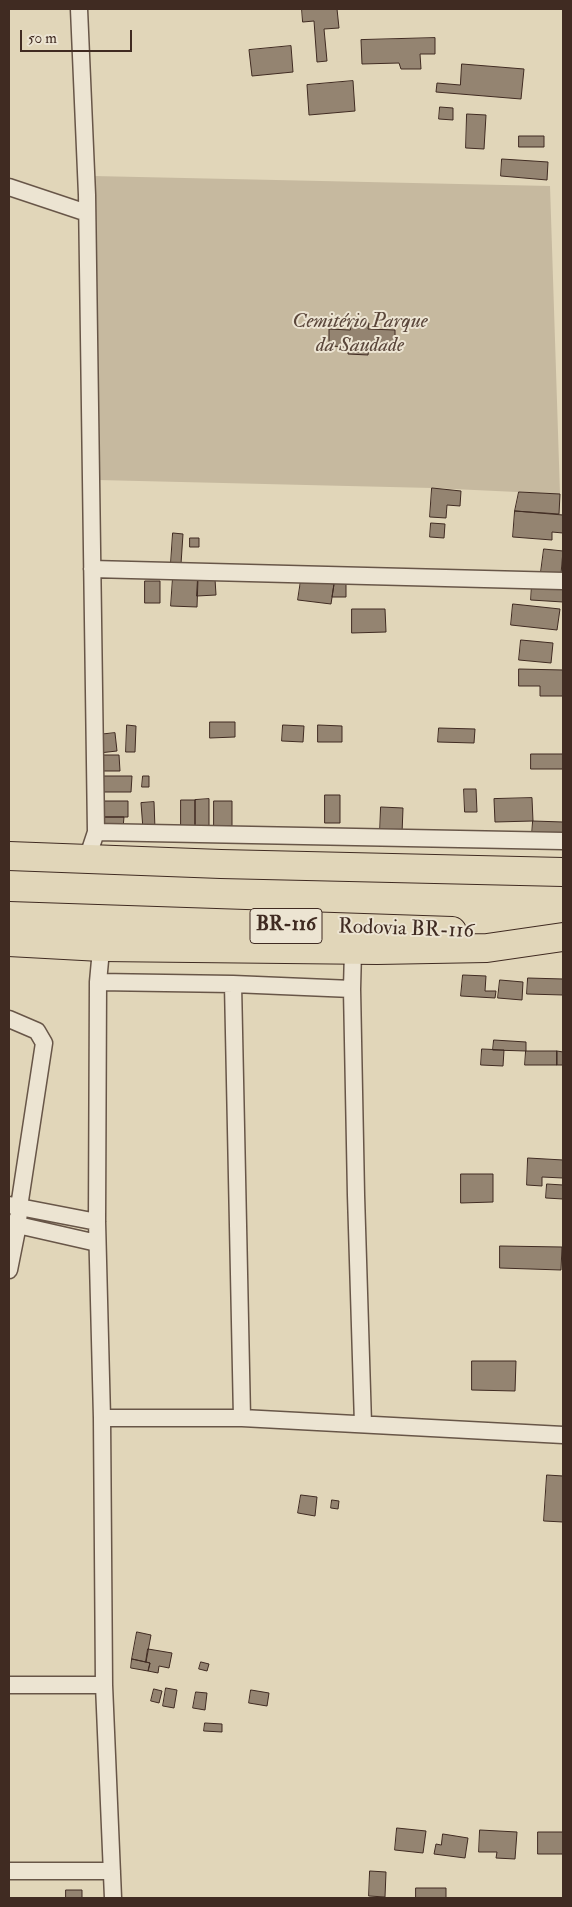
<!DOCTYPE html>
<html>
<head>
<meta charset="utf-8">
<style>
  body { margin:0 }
  #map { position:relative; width:572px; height:1907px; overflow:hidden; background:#e1d6b9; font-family:"IM FELL Double Pica",serif }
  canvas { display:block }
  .frame { position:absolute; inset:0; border:10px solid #402b22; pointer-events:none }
  .scale { position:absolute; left:20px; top:30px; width:112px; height:22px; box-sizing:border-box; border:2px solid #402b22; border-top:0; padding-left:6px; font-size:15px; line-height:18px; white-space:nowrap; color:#402b22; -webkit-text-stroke:4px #ece4d2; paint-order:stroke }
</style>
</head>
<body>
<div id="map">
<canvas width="572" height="1907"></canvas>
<div class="frame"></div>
<div class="scale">50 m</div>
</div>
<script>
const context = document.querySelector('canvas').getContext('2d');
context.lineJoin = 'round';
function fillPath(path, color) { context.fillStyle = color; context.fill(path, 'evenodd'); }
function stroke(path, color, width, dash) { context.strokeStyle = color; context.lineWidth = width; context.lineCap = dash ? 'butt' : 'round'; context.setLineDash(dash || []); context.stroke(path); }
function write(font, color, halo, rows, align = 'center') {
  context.font = font + ' "IM FELL Double Pica",serif'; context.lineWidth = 4; context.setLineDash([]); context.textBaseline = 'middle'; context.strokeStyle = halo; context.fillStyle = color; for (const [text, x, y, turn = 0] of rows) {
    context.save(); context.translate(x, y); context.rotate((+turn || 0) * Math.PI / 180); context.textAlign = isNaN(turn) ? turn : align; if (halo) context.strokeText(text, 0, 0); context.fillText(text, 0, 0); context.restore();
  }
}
fillPath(new Path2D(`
  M93,176L550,186L560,494L432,488L98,480Z`), '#c6b99f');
const building = new Path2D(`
  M302,9H337L339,28L324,29L327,61L317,62L314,21L303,22Z
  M435,38V54H420L421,69H401L399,63L362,64L361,40Z
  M291,46L293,72L252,76L249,50Z
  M462,64L524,69L521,99L436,92L437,83L460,85Z
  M353,81L355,111L309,115L307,85Z
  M440,107L453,108V120L439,119Z
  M467,114L486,115L484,149L466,148Z
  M519,136H544V147H519Z
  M502,159L548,162L547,180L501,176Z
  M350,322L369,323L368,329L395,330V347L369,346L368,355L348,354V347L329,346V329L350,330Z
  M432,488L461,491L460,506L447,505L446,518L430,517Z
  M519,492L560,494L559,514L515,511Z
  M515,511L563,515V533L552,532V540L513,537Z
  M431,523L445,524L444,538L430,537Z
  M173,533L183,534L181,564L171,563Z
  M190,538H199V547H190Z
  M544,549L563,551L561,574L541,572Z
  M173,577L198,578L197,607L171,606Z
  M198,578L215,579L216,595L197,596Z
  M332,579H346V597H332L334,584Z
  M301,580L334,584L331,604L298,600Z
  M145,581H160V603H145Z
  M532,584L563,586V602L531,600Z
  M513,604L560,609L557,630L511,625Z
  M352,609H385L386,632L352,633Z
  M521,640L553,643L551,663L519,660Z
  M519,669L563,670V696H540V686H519Z
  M210,722H235V737L210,738Z
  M127,725L136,726L135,752H126Z
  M283,725L304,726L303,742L282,741Z
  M318,725L342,726V742H318Z
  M439,728L475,729L474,743L438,742Z
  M115,733L117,751L99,753L97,735Z
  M531,754H563V769H531Z
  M99,755H119L120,771H99Z
  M101,776H132L131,792H100Z
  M143,776H149V787H142Z
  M464,789H476L477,812H465Z
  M325,795H340V823H325Z
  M532,798L533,821L495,822L494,799Z
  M209,799V829H195V800Z
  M181,800H195V829H181Z
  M101,801H128V817H101Z
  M214,801H232V826H214Z
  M154,802L155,829H143L141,803Z
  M381,807L403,808L402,834L380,833Z
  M101,817H124L123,828H101Z
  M533,821L563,822V836L532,835Z
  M463,975L486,976L485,991H496L495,998L461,996Z
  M528,978L563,979V995L527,994Z
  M500,980L523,982L522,1000L498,998Z
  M494,1040L526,1042V1051L493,1050Z
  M482,1049L504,1050L503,1066L481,1065Z
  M526,1051H557V1065H525Z
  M557,1051L563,1052V1065H557Z
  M528,1158L563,1160V1178L542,1177V1186L527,1185Z
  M461,1174H493V1202L461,1203Z
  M547,1184L563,1185V1199L546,1198Z
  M500,1246L562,1247L561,1270L500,1268Z
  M472,1361H516L515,1391L472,1390Z
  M547,1475L563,1476V1522L544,1521Z
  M301,1495L317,1497L315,1516L298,1513Z
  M332,1500L339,1501L338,1509L331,1508Z
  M137,1632L151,1635L146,1662L132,1659Z
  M148,1649L172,1653L169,1668L159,1666L158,1673L148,1671L150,1663L146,1662Z
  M132,1659L150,1663L148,1671L131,1668Z
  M201,1662L209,1664L207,1671L199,1669Z
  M166,1688L177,1690L174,1708L163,1706Z
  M154,1689L162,1691L159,1703L151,1701Z
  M251,1690L269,1693L267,1706L249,1703Z
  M196,1692L207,1693L205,1710L193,1708Z
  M205,1723L222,1724V1732L204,1731Z
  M397,1828L426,1831L423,1853L395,1850Z
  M480,1830L517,1832L515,1859L496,1858L497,1852H479Z
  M538,1832H563V1854H538Z
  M443,1834L468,1838L465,1858L434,1854L436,1844L441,1845Z
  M370,1871L386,1872L385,1897L369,1896Z
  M416,1888H446V1898H416Z
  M66,1890H82V1898H66Z`);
fillPath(building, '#948471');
stroke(building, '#402b22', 1);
const street = new Path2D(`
  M79,9L87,195L96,832L87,859
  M9,187L87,213
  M92,569L563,581
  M96,832L563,841
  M102,939L98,982L97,1222L102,1418L104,1685L113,1898
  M353,950L352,989L356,1195L363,1424
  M98,982L233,984L352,989
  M233,984L242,1418
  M9,1019L37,1031L44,1043L19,1207L18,1225L9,1270
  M9,1205L97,1222
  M9,1223L97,1243
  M102,1418H242L563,1435
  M9,1685H104
  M9,1871H112`);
const highway = new Path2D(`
  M9,856L221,864L563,872
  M9,916L452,931
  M9,942L101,947L377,950L487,948L563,937`);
stroke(street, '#685648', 19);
stroke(highway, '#402b22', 30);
stroke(street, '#ece4d2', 16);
stroke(highway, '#e1d6b9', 28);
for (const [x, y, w] of [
  [286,926,72]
]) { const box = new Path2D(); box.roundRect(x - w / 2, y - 17.5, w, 35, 4); context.fillStyle = '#ece4d2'; context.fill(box); stroke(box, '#402b22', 1); }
write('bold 20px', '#402b22', null, [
  ["BR-116",286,926]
]);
write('italic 21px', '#5b473b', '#ece4d2', [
  ["Cemitério Parque",360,322],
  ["da Saudade",360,346]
]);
write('21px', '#402b22', '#ece4d2', [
  ["Rodovia BR-116",406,930,2]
]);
</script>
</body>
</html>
